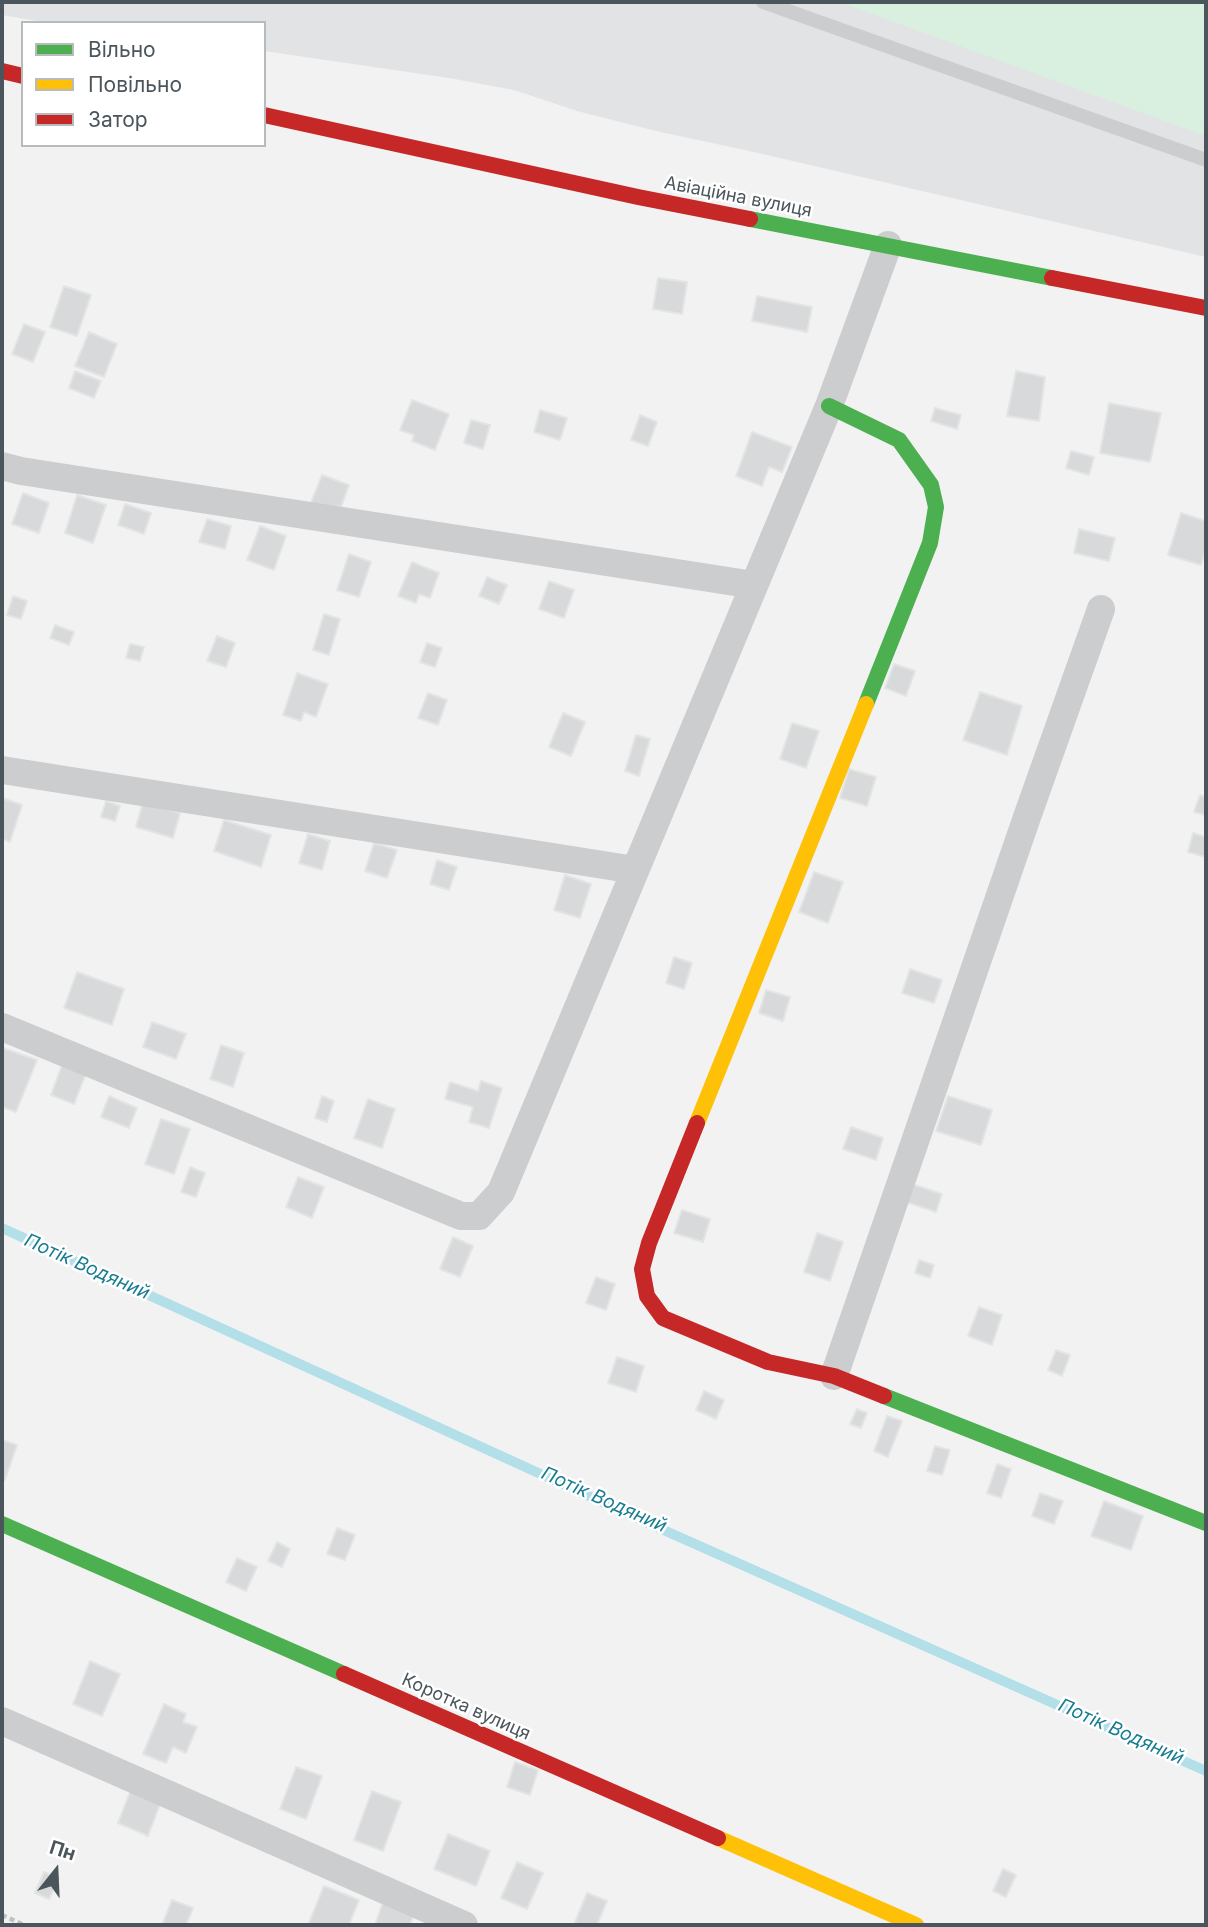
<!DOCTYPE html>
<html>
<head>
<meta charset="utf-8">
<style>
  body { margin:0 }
  #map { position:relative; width:1208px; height:1927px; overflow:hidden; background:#f2f2f2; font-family:Inter,sans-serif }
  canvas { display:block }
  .frame { position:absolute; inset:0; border:4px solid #4a555c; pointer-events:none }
  .legend { position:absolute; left:21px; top:21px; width:245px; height:126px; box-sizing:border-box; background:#fff; border:2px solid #b7bbbe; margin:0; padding:9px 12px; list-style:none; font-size:21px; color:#4a555c }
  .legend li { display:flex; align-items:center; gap:14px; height:35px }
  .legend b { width:35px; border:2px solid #b7bbbe }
  .north { position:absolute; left:21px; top:1836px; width:70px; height:70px; -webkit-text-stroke:5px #fff; paint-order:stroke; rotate:18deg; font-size:19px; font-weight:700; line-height:28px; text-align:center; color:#4a555c }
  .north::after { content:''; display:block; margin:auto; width:24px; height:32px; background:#4a555c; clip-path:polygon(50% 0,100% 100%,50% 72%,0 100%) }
</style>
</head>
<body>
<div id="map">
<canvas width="1208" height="1927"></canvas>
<div class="frame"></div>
<ul class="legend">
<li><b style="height:9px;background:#4caf50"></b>Вільно</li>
<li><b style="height:9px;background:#ffc107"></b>Повільно</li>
<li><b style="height:9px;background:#c62828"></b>Затор</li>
</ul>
<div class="north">Пн</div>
</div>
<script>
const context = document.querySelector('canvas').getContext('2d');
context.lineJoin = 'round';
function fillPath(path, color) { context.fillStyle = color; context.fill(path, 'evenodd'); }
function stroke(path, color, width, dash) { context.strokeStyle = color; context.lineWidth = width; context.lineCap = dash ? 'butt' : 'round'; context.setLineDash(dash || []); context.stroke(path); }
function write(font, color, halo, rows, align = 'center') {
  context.font = font + ' Inter,sans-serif'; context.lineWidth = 5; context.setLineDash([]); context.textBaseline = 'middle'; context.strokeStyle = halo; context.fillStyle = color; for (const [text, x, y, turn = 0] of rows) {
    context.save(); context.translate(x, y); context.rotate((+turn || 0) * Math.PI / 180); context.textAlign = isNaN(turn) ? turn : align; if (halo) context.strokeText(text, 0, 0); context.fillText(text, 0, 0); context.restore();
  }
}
fillPath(new Path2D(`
  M2,2H1206V257L754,152L656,131L577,111L514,90L449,78L264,51V23H48L2,15Z`), '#e2e3e5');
fillPath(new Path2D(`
  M839,2H1206V136Z`), '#d9efe0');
stroke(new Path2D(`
  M2,1228L650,1524L1206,1771`), '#b2dfe8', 10);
const building = new Path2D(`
  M658,278L687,282L682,314L653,309Z
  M64,286L91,295L77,336L50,327Z
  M757,296L812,307L807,332L752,321Z
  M24,324L45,332L33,362L12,354Z
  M89,332L117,344L104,377L75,366Z
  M75,371L101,381L94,398L69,388Z
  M1016,371L1045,377L1039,421L1007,416Z
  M412,400L449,414L435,450L412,441L414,435L400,430Z
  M1109,403L1161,413L1150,462L1100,453Z
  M935,408L961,415L957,429L931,421Z
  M540,410L567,418L560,440L534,432Z
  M640,415L657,422L648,446L631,440Z
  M471,420L490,425L483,449L464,443Z
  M752,432L792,447L782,472L769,467L762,486L736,476Z
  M1071,451L1094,457L1089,475L1066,468Z
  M322,475L349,485L341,507L336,506L333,514L310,505Z
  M23,493L49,503L39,533L12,524Z
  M77,495L106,505L93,543L65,533Z
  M125,504L151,513L144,534L118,525Z
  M1181,513L1206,521V549L1201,565L1168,555Z
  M207,519L231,526L225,549L199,542Z
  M260,526L286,536L274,570L247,560Z
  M1079,529L1115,538L1109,561L1074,553Z
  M349,554L371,562L359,597L337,590Z
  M412,562L439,573L430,598L419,594L416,603L398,596Z
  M487,577L507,585L499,604L479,596Z
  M549,581L574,590L564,618L539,609Z
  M13,596L27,601L21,619L7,615Z
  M324,614L340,619L329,655L313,650Z
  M55,625L74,632L69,645L50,638Z
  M217,636L235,643L226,667L207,661Z
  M427,643L442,648L435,667L420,662Z
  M130,644L144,647L140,661L126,658Z
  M894,664L915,671L906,696L885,688Z
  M297,673L328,684L316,717L304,712L301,721L283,715Z
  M980,692L1022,706L1007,755L963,740Z
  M428,693L447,700L438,725L418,718Z
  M563,713L585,722L571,756L549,747Z
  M792,723L819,731L806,768L780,759Z
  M636,735L650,739L639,776L625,771Z
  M849,769L876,777L867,806L840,798Z
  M1200,795L1206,797V815L1194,812Z
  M2,798L22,805L10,842L2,839Z
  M106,801L120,806L115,821L101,817Z
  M143,802L180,813L173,838L136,827Z
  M224,820L271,835L261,867L214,851Z
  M1193,833L1206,837V857L1188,852Z
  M308,834L330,841L322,870L299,863Z
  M374,843L397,850L387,878L365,871Z
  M437,860L457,867L449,890L430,884Z
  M814,872L843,882L828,923L799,912Z
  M565,875L591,884L580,918L554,910Z
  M674,957L692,963L684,989L666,983Z
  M910,969L942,980L934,1003L902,993Z
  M77,972L124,989L112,1025L64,1008Z
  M766,990L790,997L783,1021L759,1013Z
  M152,1022L186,1034L176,1059L143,1047Z
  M221,1045L244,1053L233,1087L210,1079Z
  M3,1048L37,1060L16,1112L2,1107Z
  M63,1062L87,1071L74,1104L51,1095Z
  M481,1081L502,1088L489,1128L469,1122L473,1107L445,1099L450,1082L478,1091Z
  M109,1096L137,1108L129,1128L101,1117Z
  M322,1096L334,1101L327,1122L315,1118Z
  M948,1096L992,1110L981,1145L936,1131Z
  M368,1099L395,1109L382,1148L354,1138Z
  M161,1119L190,1129L174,1174L145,1164Z
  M851,1127L883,1138L876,1160L843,1149Z
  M190,1167L205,1173L196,1197L181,1192Z
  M298,1177L324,1187L312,1218L286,1207Z
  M912,1184L942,1194L936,1212L906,1202Z
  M682,1210L710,1219L703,1242L674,1233Z
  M817,1233L843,1242L830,1281L804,1272Z
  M453,1237L473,1246L460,1277L440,1269Z
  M919,1260L934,1265L930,1278L915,1273Z
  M596,1277L615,1284L606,1310L586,1303Z
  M979,1307L1002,1315L992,1345L968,1336Z
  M1056,1350L1070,1355L1062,1376L1048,1370Z
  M617,1357L644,1366L636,1392L608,1383Z
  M704,1391L724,1400L716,1419L696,1410Z
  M857,1409L867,1413L861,1428L850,1424Z
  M887,1416L902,1421L888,1457L874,1451Z
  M2,1440L17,1445L5,1480L2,1479Z
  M935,1446L950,1450L942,1475L927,1471Z
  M997,1464L1011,1469L1001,1498L987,1493Z
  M1040,1493L1063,1501L1054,1524L1032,1516Z
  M1104,1501L1143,1516L1131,1550L1091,1536Z
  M337,1528L355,1535L345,1560L327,1554Z
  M277,1542L290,1549L282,1567L268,1561Z
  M237,1558L257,1567L246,1591L226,1582Z
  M90,1661L120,1674L102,1716L73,1704Z
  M164,1704L186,1714L183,1722L197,1727L186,1753L173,1747L166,1763L143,1754Z
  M515,1762L538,1770L530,1795L507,1787Z
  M296,1767L322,1776L306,1819L280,1809Z
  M132,1787L162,1799L148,1836L118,1823Z
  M372,1791L401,1802L383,1851L354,1840Z
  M448,1834L490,1851L476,1886L434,1869Z
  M517,1862L543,1873L527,1909L501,1898Z
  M1003,1869L1016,1875L1006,1897L993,1891Z
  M44,1872L59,1878L49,1899L35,1893Z
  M324,1886L359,1900L349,1925H308Z
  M587,1893L607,1901L597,1925H574Z
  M172,1900L193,1908L186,1925H162Z
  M383,1902L414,1914L410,1925H375Z`);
fillPath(building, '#d8d9da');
stroke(building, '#e3e4e4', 2);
stroke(new Path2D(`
  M2,1915L24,1925`), '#bbc4c1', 4.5, [5, 3.5]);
stroke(new Path2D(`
  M763,2L1206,160`), '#cccdcf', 14);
stroke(new Path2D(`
  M2,466L21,471L754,585
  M2,770L635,870
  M2,1027L461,1216H479L501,1192L829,406L888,245
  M834,1376L1027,817L1101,609
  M2,1721L464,1925`), '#cccdcf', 28);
stroke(new Path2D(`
  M750,219L1052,278
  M829,406L899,440L931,485L936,507L930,543L866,704
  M884,1396L1206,1523
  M2,1524L344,1674`), '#4caf50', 16);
stroke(new Path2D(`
  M697,1123L866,704
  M718,1838L916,1925`), '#ffc107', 16);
stroke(new Path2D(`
  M2,71L23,76
  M264,115L638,197L750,219
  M1052,278L1206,308
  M697,1123L649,1243L642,1269L647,1296L663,1318L768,1362L834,1376L884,1396
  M344,1674L718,1838`), '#c62828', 16);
write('18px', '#4a555c', '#fff', [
  ["Авіаційна вулиця",738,197,11],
  ["Коротка вулиця",466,1707,24]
]);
write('italic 19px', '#197d91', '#fff', [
  ["Потік Водяний",87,1267,24],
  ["Потік Водяний",604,1500,24],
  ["Потік Водяний",1121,1732,24]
]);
</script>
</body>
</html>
